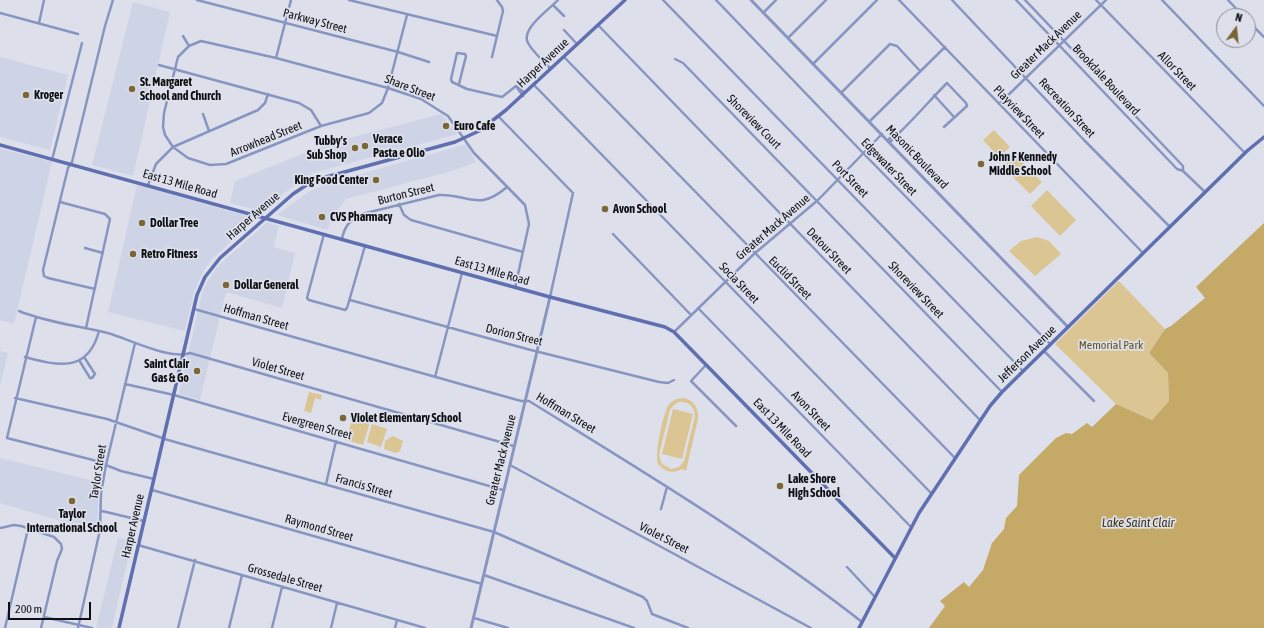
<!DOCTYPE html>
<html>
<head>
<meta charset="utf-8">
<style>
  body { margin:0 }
  #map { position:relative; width:1264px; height:628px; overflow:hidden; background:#dde0eb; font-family:"Asap Condensed",sans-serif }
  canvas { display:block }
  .north { position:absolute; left:1216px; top:8px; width:40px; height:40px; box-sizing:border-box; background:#dde0eb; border:1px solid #8a8c95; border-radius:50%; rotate:15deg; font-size:11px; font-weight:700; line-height:16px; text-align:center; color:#0e0f13 }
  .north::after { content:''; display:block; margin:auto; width:14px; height:18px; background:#7b6736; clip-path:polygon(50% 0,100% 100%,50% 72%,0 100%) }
  .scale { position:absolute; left:8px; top:602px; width:83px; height:18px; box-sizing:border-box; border:2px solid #0e0f13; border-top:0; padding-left:5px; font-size:12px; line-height:14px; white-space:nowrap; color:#0e0f13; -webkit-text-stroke:3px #dde0eb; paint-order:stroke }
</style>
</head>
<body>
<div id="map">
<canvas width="1264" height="628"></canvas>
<div class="north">N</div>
<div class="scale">200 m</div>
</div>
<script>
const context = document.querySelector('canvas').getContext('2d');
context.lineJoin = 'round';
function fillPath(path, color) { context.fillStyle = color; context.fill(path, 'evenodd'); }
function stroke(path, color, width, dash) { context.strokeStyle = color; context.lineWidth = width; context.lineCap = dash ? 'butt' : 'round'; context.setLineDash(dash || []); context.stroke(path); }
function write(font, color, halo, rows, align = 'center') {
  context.font = font + ' "Asap Condensed",sans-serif'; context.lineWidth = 3.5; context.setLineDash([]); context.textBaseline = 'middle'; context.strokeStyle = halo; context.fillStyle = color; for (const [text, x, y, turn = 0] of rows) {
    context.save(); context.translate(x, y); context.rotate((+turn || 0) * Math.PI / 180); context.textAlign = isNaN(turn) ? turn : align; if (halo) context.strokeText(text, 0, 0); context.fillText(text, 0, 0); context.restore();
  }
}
fillPath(new Path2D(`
  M133,2L170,12L133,176L92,165Z
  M0,57L68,75L50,150L0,137Z
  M441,114L458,134L313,173L284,193L263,212L230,203L235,181L327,144Z
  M467,144L476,162L452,171L346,199L334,214L327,230L277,215L308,192L332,182Z
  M0,148L52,162L14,324L0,320Z
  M137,185L254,218L255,220L213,258L204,270L194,292L185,331L108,312Z
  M267,222L279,226L274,247L295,253L282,308L226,292L200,400L179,394L203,289L216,268Z
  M0,351L8,353L0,386Z
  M0,458L99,482L97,532L0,503Z
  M118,538L132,541L112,628H96Z`), '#ced4e6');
fillPath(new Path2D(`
  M994,130L1010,147L999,157L983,140Z
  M1015,155L1042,182L1030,194L1003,167Z
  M1047,190L1076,220L1060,236L1031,206Z
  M1037,237L1049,241L1061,254L1035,276L1009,251L1021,241Z
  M1119,281L1165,329L1149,353L1168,373L1169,401L1152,420L1116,404L1055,344Z
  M309,392L322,395L321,400L315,398L311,413L304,411Z
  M683,398C694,400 699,408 698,419L686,471L682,469C673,474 665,472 658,464C654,455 663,412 669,404C673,400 678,398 683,398ZM679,402C688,401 694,406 695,416L684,461L679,467L671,469L662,464L659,455L670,410L674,405Z
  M673,409L693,414L682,459L662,454Z
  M353,417L370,422L363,445L346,440Z
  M372,424L387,429L381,447L367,442Z
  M393,436L403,441L400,451L396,453L384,449L385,441Z`), '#dbc592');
fillPath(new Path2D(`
  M1264,223V628H929L945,606L940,601L964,582L969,587L983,570L992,543L1004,529L1006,518L1017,506L1019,475L1056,438L1066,433L1072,434L1087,423L1092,427L1116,404L1152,420L1169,401L1168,373L1149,353L1165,329L1171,326L1205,298L1196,287Z`), '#c4a967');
stroke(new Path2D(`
  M197,0L398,52L429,62
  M349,0L497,36
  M663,0L1023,371
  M716,0L863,153L1050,344
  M899,0L1143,253
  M952,0L1084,140L1170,227
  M1016,0L1177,169L1183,171L1205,192
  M1025,0L1183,166V171
  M1096,0L1245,153
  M1162,0L1264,106
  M1228,0L1243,16
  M553,5L564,16
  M0,13L78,34
  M763,13L776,0
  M407,15L388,88L382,103L369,113L321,126L226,164L210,165L188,158L173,147L165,135L163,127L164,113L178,57L189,46L201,41L276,58L388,88L421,99L448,116L474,153L525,205L529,224L515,288
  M1248,21L1264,37
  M39,23L44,0
  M598,25L980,420
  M564,30L577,44
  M183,36L189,46
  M788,38L826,0
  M492,57L503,11L502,7L497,0
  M564,57L955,458
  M276,58L291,0
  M675,59L683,63L1002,392
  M813,64L877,0
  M159,65L299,103L311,110L321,126
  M551,69C543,61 533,52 528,43C520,29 550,9 558,0
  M459,84L466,56L465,54L457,53L451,79L452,82L467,89L502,97L516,86
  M534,85L931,493
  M841,93L890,44L897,46L920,71
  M934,95L954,117
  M523,96L516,86L525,93
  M999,104L1106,0
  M203,114L209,131
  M499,117L573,193L550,297
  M870,121L945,47
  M899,133C916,117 930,100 947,83L966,103L967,106L944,127
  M888,140L894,134L899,133L890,142
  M52,160L82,43
  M148,185L156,164L173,147L258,110L265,103L268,94
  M60,202L105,214L110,219L86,328
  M399,204L404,215L411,220L523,252
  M324,234L307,298L309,300L345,310L347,308L365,246
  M613,234L691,315
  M342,239C344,227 350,219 362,214L439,195C469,194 478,212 507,187
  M85,248L103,253
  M95,289L48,278L44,276L43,270L68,168L72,162L105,26L113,0
  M350,300L527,349L659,382L668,383L674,380
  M698,308L911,527
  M194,309L521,401H529C642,471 757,540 862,622
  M19,311C48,323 81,326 111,334C130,340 171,360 190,353L514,446
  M36,317L7,438L93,460L121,471L154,479
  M674,332L754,254L818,200L882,134
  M1044,351L1094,401
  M25,357C58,366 88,373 99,331
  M79,360L90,378H92L95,374L84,357
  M706,365L691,381L736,426
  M435,377L462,273
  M125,384L174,395L503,490
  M15,398L107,419L168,440L494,532L643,597L647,601L652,614L688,628
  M510,465L811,628
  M326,484L336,441
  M152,490L482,584
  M661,509L667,487
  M102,511L144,521
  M0,528L14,525L21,526L54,537L61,544L62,549L57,561L41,628
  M138,545L425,628
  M847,567L875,597
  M484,575L634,628
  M44,617L92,628
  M474,618L508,628
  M5,628L28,529
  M78,628L100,530L101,493L106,465L135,343
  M178,628L195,560
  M229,628L242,575
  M272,628L282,587
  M331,628L337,603
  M395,628L397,620`), '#8895c1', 2.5);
stroke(new Path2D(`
  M751,0L1068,327
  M471,628L550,297`), '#8895c1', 3);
stroke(new Path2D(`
  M0,145L550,297L665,327L674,332L895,558
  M119,628L197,295L205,277L220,258L293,194L305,186L326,177L455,142L479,131L506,110L625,0
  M859,628L919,513L990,406L1002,392L1247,151L1264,137`), '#5f6fb0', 3.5);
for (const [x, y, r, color] of [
  [132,89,4,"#7b6736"],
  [26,95,4,"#7b6736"],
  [446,126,4,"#7b6736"],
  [365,146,4,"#7b6736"],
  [355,148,4,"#7b6736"],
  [981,164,4,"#7b6736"],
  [376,180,4,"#7b6736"],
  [605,209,4,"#7b6736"],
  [322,217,4,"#7b6736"],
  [142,223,4,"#7b6736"],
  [133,254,4,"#7b6736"],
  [226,285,4,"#7b6736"],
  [197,371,4,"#7b6736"],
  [343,418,4,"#7b6736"],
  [780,486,4,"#7b6736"],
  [72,501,4,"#7b6736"]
]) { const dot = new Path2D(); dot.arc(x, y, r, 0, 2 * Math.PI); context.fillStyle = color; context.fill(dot); stroke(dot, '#dde0eb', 1.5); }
write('12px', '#0e0f13', '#dde0eb', [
  ["Parkway Street",315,21,15],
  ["Greater Mack Avenue",1046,45,-44],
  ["Harper Avenue",543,63,-43],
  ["Allor Street",1177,71,46],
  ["Brookdale Boulevard",1106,80,47],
  ["Share Street",410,88,21],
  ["Recreation Street",1067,108,47],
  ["Playview Street",1019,112,46],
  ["Shoreview Court",754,122,45],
  ["Arrowhead Street",266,139,-22],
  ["Masonic Boulevard",917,157,46],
  ["Edgewater Street",889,167,46],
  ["Port Street",850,179,46],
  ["East 13 Mile Road",180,184,16],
  ["Burton Street",406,194,-14],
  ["Harper Avenue",253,216,-41],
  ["Greater Mack Avenue",773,227,-41],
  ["Detour Street",829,251,46],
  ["East 13 Mile Road",492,271,16],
  ["Euclid Street",790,278,45],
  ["Socia Street",739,283,46],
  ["Shoreview Street",916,290,46],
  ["Hoffman Street",256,317,16],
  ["Dorion Street",514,335,14],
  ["Jefferson Avenue",1027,354,-44],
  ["Violet Street",278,369,16],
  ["Avon Street",811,411,46],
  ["Hoffman Street",566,413,31],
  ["Evergreen Street",317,426,16],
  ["East 13 Mile Road",782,428,46],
  ["Greater Mack Avenue",501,460,-76],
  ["Taylor Street",98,472,-81],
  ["Francis Street",364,486,16],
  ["Harper Avenue",133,526,-77],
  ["Raymond Street",319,528,16],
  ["Violet Street",664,538,27],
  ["Grossedale Street",285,578,16]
]);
write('bold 12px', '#0e0f13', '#dde0eb', [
  ["St. Margaret",140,82],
  ["School and Church",140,96],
  ["Kroger",34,95],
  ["Euro Cafe",454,126],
  ["Verace",373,139],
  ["Pasta e Olio",373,153],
  ["Tubby's",347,141,"right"],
  ["Sub Shop",347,155,"right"],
  ["John F Kennedy",989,157],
  ["Middle School",989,171],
  ["King Food Center",368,180,"right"],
  ["Avon School",613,209],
  ["CVS Pharmacy",330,217],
  ["Dollar Tree",150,223],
  ["Retro Fitness",141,254],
  ["Dollar General",234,285],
  ["Saint Clair",189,364,"right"],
  ["Gas & Go",189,378,"right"],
  ["Violet Elementary School",351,418],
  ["Lake Shore",788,479],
  ["High School",788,493],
  ["Taylor",72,514,"center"],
  ["International School",72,528,"center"]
], 'left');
write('12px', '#64511f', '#dde0eb', [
  ["Memorial Park",1111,345]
]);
write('italic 13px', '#423618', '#dde0eb', [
  ["Lake Saint Clair",1138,523]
]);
</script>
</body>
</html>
